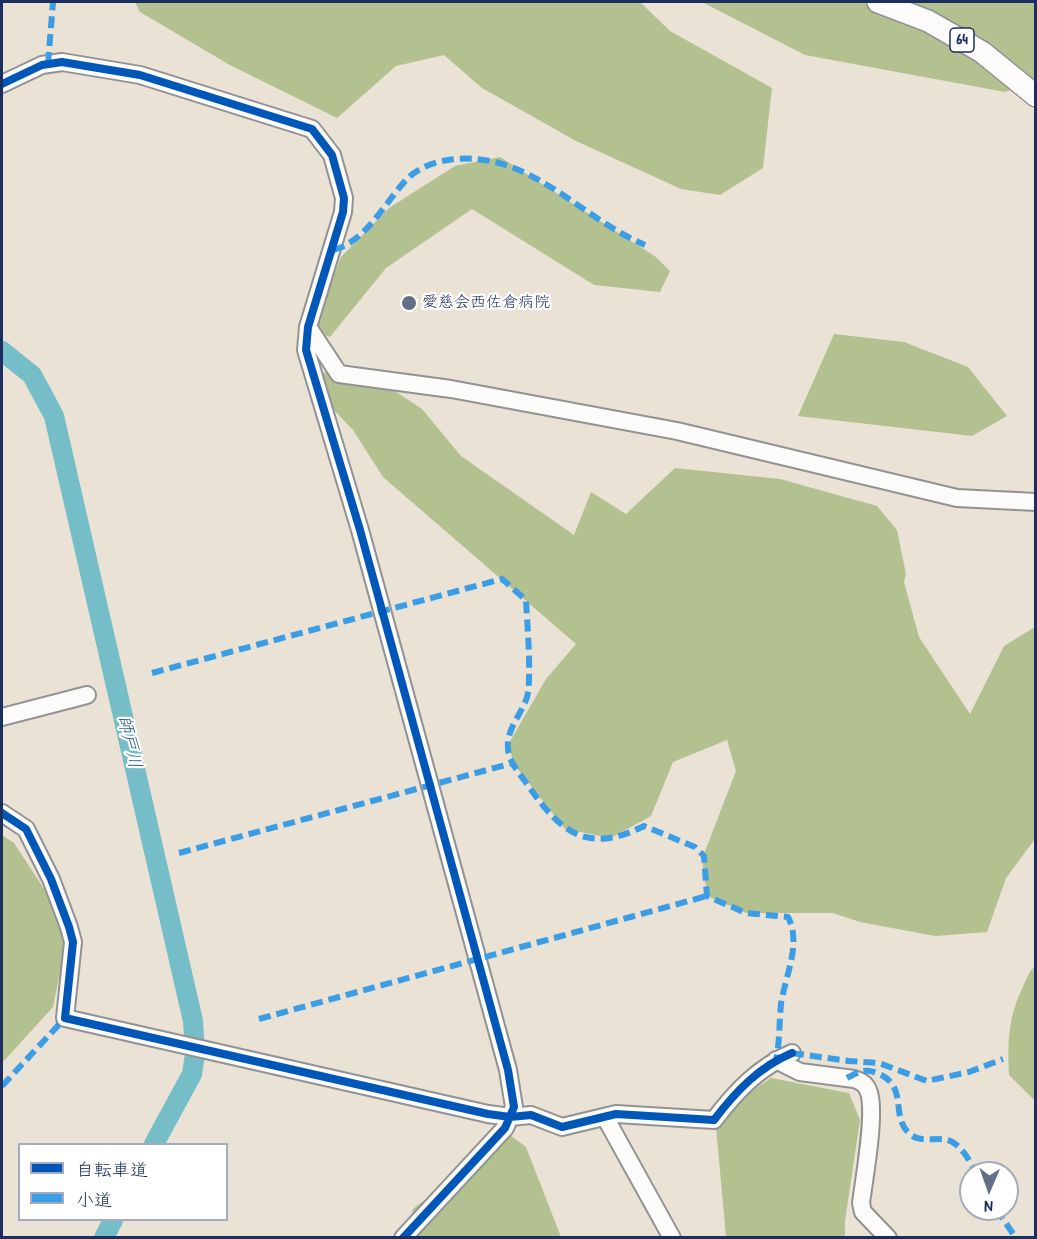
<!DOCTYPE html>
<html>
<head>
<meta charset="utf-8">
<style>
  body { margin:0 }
  #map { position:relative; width:1037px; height:1239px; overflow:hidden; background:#eae2d4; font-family:"Patrick Hand","Klee One",sans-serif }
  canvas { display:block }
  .frame { position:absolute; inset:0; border:3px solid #1b2f5e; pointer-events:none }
  .legend { position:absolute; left:18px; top:1143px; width:210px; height:78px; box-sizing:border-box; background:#fff; border:2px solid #a4acbf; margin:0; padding:8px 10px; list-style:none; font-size:18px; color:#1b2f5e }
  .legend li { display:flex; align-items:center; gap:12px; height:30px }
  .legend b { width:30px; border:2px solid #a4acbf }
  .north { position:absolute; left:959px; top:1161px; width:60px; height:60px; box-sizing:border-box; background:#fff; border:2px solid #a4acbf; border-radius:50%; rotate:182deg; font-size:16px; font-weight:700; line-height:24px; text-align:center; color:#1b2f5e }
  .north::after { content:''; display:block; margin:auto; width:21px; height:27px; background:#636e87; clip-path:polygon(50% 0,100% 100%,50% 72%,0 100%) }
</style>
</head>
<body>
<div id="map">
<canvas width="1037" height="1239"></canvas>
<div class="frame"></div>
<ul class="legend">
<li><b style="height:8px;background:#0057b8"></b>自転車道</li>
<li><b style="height:8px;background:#3b9de6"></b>小道</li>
</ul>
<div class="north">N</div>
</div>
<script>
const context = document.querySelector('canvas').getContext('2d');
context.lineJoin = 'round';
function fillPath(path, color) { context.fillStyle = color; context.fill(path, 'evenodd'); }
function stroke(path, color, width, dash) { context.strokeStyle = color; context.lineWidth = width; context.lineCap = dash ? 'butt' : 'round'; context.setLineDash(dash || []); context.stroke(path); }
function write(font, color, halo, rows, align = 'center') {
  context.font = font + ' "Patrick Hand","Klee One",sans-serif'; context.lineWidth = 4.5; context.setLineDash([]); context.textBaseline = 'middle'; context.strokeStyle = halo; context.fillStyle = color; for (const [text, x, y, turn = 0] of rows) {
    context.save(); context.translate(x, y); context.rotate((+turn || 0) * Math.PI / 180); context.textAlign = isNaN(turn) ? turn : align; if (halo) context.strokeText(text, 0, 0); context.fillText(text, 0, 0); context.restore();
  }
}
fillPath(new Path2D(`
  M135,2H640L670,31L772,88L763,168L720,195L681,189L576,141L482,88L444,55L396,66L337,118L228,64L140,12Z
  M702,2H1035V81L1005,92L805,55Z
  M500,157L656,257L670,271L660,292L594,285L472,209L386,268L330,337L311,331L341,257L389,208L455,166Z
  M834,334L904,342L968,367L1007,416L972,436L798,416Z
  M363,370L422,409L461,456L574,535L591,492L626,514L675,468L780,479L877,506L897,530L906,574L904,582L919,637L970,714L1004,646L1035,627V839L1006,878L987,932L935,936L860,922L833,913H746L707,896L702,859L736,771L727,740L673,762L651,816L611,838L565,829L513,763L509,743L546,679L576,644L383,477L353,430L305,380L316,373Z
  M2,835L14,843L69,927L53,1007L2,1063Z
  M1035,967V1101L1009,1075C1007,1030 1010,1010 1031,970Z
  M771,1078L849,1093L860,1120L845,1221V1237H726L715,1116Z
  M510,1135L526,1147L561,1237L407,1238L413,1209Z`), '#b3c191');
stroke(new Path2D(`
  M2,351L32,375L54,416L193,1021L195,1054L192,1074L154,1144
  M104,1238L113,1220`), '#75bdc7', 20);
const minor = new Path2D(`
  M2,84L42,65L62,62L140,75L312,129L332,155L344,198L343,212L308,327L306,350L360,530L508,1070L514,1107L505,1128L403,1238
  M308,327L339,374L451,389L677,431L957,498L1036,502
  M2,717L87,695
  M2,813L26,829L51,879L69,927L73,942L65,1018L488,1114L510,1117L531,1115L562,1127L616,1114L714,1120C736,1091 759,1067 792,1053
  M776,1060L800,1072L854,1079C860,1081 865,1083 868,1090C877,1109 864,1179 861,1203L863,1212L888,1238
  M605,1117L672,1238`);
const major = new Path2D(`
  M878,2L928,21L982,52L1036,96`);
stroke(minor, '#939293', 20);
stroke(major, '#939293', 24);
stroke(minor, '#fcfbf9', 16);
stroke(major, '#fcfbf9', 21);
stroke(new Path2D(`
  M48,64L53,2
  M333,250C366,242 385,202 407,179C417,168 435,162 448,160C528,148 578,217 645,245
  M152,673L502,579L526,600C527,621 532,680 527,697C522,714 506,729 508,748C508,761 520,774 527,784C560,832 587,855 644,826L695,847L704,856L707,896L746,913L788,917C802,944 785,976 781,1004C779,1023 780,1041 776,1060
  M179,853L513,763
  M259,1019L707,896
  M792,1053L849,1061L879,1063L927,1081L969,1072L1003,1059
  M847,1078C858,1072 865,1068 877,1073C910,1086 889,1117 910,1134C922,1145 941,1134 954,1143C965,1151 970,1162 976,1173
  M2,1086L65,1018
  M996,1209L1016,1238`), '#3b9de6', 6, [12, 6]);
stroke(new Path2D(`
  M2,84L42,65L62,62L140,75L312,129L332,155L344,198L343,212L308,327L306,350L360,530L508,1070L514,1107L505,1128L403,1238
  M2,813L26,829L51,879L69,927L73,942L65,1018L488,1114L510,1117L531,1115L562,1127L616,1114L714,1120C736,1091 759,1067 792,1053`), '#0057b8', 8);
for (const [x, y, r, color] of [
  [409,303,8,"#636e87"]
]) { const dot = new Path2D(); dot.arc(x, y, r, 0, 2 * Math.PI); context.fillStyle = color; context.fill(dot); stroke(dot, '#fff', 2); }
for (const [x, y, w] of [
  [962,40,24]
]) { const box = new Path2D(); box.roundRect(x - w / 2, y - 12, w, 24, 4.5); context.fillStyle = '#fff'; context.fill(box); stroke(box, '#1b2f5e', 1.5); }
write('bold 15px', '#1b2f5e', null, [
  ["64",962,40]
]);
write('16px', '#1b2f5e', '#fff', [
  ["愛慈会西佐倉病院",422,303]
], 'left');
write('italic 18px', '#2b6186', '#fff', [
  ["師戸川",129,742,77]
]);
</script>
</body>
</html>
